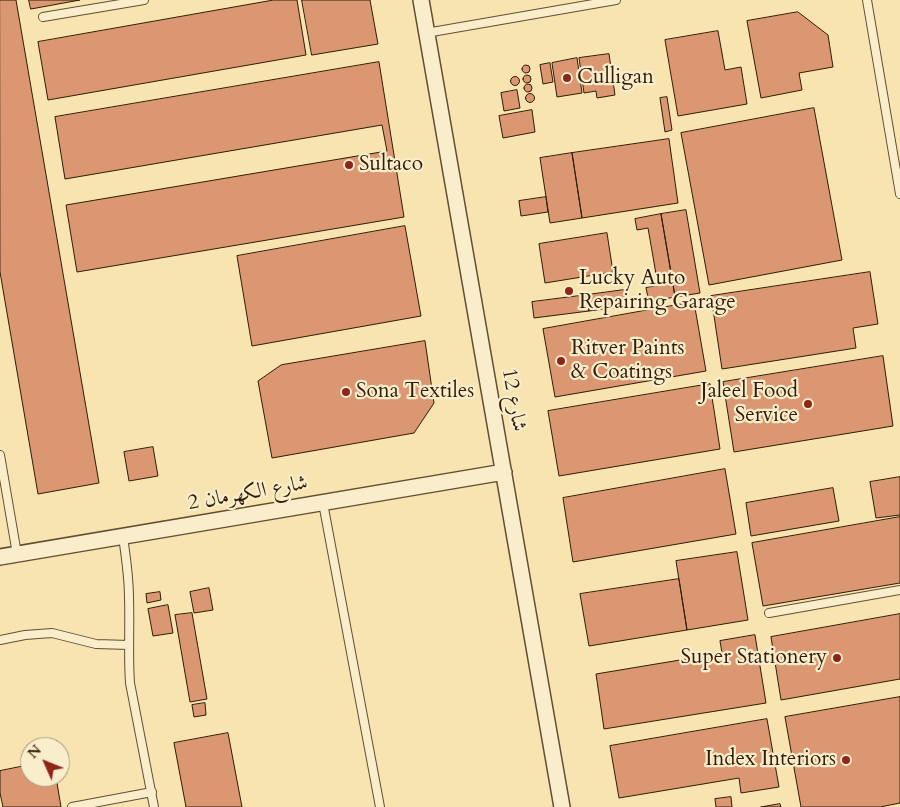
<!DOCTYPE html>
<html>
<head>
<meta charset="utf-8">
<style>
  body { margin:0 }
  #map { position:relative; width:900px; height:807px; overflow:hidden; background:#f7e4b0; font-family:Cardo,serif }
  canvas { display:block }
  .north { position:absolute; left:20px; top:737px; width:50px; height:50px; box-sizing:border-box; background:#faedcc; border:1px solid #a9997c; border-radius:50%; rotate:314deg; font-size:14px; font-weight:700; line-height:20px; text-align:center; color:#301c05 }
  .north::after { content:''; display:block; margin:auto; width:18px; height:22px; background:#8f2418; clip-path:polygon(50% 0,100% 100%,50% 72%,0 100%) }
</style>
</head>
<body>
<div id="map">
<canvas width="900" height="807"></canvas>
<div class="north">N</div>
</div>
<script>
const context = document.querySelector('canvas').getContext('2d');
context.lineJoin = 'round';
function fillPath(path, color) { context.fillStyle = color; context.fill(path, 'evenodd'); }
function stroke(path, color, width, dash) { context.strokeStyle = color; context.lineWidth = width; context.lineCap = dash ? 'butt' : 'round'; context.setLineDash(dash || []); context.stroke(path); }
function write(font, color, halo, rows, align = 'center') {
  context.font = font + ' Cardo,Amiri,serif'; context.lineWidth = 4.5; context.setLineDash([]); context.textBaseline = 'middle'; context.strokeStyle = halo; context.fillStyle = color; for (const [text, x, y, turn = 0] of rows) {
    context.save(); context.translate(x, y); context.rotate((+turn || 0) * Math.PI / 180); context.textAlign = isNaN(turn) ? turn : align; if (halo) context.strokeText(text, 0, 0); context.fillText(text, 0, 0); context.restore();
  }
}
const building = new Path2D(`
  M0,0H16L99,483L38,494L0,272Z
  M29,0H80L31,9Z
  M274,0H297L306,55L48,100L38,42Z
  M302,0H370L378,44L312,55Z
  M798,12L828,35L833,67L799,73L802,90L761,98L747,21Z
  M718,31L725,70L741,67L747,104L678,116L665,40Z
  M609,54L615,95L597,98L596,91L584,93L579,58Z
  M577,58L582,93L557,97L552,63Z
  M379,62L404,217L77,272L66,205L387,151L382,125L65,179L55,117Z
  M550,63L553,82L543,84L540,65Z
  M522 69a4 4 0 1 1 8 0a4 4 0 1 1-8 0Z
  M523 79a4 4 0 1 1 8 0a4 4 0 1 1-8 0Z
  M510.5 81a4.5 4.5 0 1 1 9 0a4.5 4.5 0 1 1-9 0Z
  M524 88a4 4 0 1 1 8 0a4 4 0 1 1-8 0Z
  M517,90L520,108L504,111L501,93Z
  M525.5 98a4.5 4.5 0 1 1 9 0a4.5 4.5 0 1 1-9 0Z
  M667,97L672,130L665,132L660,98Z
  M814,108L842,260L709,285L681,133Z
  M532,110L535,132L503,138L499,116Z
  M669,139L678,203L582,218L572,153Z
  M572,153L582,218L550,223L540,158Z
  M546,197L548,212L521,216L519,201Z
  M686,210L700,293L675,297L661,214Z
  M661,214L671,272L656,274L648,228L637,230L635,219Z
  M405,226L421,316L252,346L237,256Z
  M607,233L613,272L545,283L539,244Z
  M870,272L878,324L853,328L856,348L722,369L711,296Z
  M673,283L675,297L649,302L646,288Z
  M624,290L626,306L589,311L587,295Z
  M587,295L589,311L534,318L532,302Z
  M694,302L706,371L555,397L543,329Z
  M425,341L434,403L414,433L272,458L258,381L281,365Z
  M883,356L893,426L734,452L723,382Z
  M710,384L720,449L559,476L548,411Z
  M153,447L158,476L129,481L124,452Z
  M725,469L736,534L573,562L563,498Z
  M900,477V515L876,518L870,482Z
  M833,488L839,521L751,536L746,503Z
  M900,517V583L763,606L752,543Z
  M737,552L748,620L687,630L676,561Z
  M679,579L687,630L589,646L580,594Z
  M209,588L213,610L194,613L190,592Z
  M160,592L161,600L147,603L146,594Z
  M168,605L173,633L153,636L148,609Z
  M192,613L207,699L190,702L175,615Z
  M900,614V679L781,700L771,637Z
  M755,635L766,703L604,729L596,674L722,653L720,641Z
  M900,697V803L880,807H801L785,717Z
  M205,703L206,715L194,717L192,705Z
  M767,719L779,787L741,793L739,778L619,798L610,746Z
  M228,733L242,807H186L174,743Z
  M30,765V777H56L61,807H3L0,793V771Z
  M731,797L732,807H716L715,799Z
  M780,804L781,807H761Z`);
fillPath(building, '#db9771');
stroke(building, '#301c05', 1);
const service = new Path2D(`
  M867,0L900,194
  M43,17L144,0
  M426,33L616,0
  M0,455L17,554
  M323,503L380,807
  M123,537C126,557 129,577 129,598C130,626 128,655 130,683L154,807
  M769,613L900,590
  M0,640L25,635L52,633L96,644L129,645
  M72,807L152,792`);
const minor = new Path2D(`
  M421,0L562,807
  M0,557L504,472`);
stroke(service, '#624e30', 10);
stroke(minor, '#624e30', 18);
stroke(service, '#faedcc', 8);
stroke(minor, '#faedcc', 15);
for (const [x, y, r, color] of [
  [567,78,5,"#8f2418"],
  [349,165,5,"#8f2418"],
  [569,291,5,"#8f2418"],
  [561,361,5,"#8f2418"],
  [346,392,5,"#8f2418"],
  [808,404,5,"#8f2418"],
  [837,658,5,"#8f2418"],
  [846,760,5,"#8f2418"]
]) { const dot = new Path2D(); dot.arc(x, y, r, 0, 2 * Math.PI); context.fillStyle = color; context.fill(dot); stroke(dot, '#faedcc', 2); }
write('21px', '#301c05', '#faedcc', [
  ["Culligan",577,78],
  ["Sultaco",359,165],
  ["Lucky Auto",579,279],
  ["Repairing Garage",579,303],
  ["Ritver Paints",571,349],
  ["& Coatings",571,373],
  ["Sona Textiles",356,392],
  ["Jaleel Food",798,392,"right"],
  ["Service",798,416,"right"],
  ["Super Stationery",827,658,"right"],
  ["Index Interiors",836,760,"right"]
], 'left');
write('21px', '#301c05', '#faedcc', [
  ["شارع 12",513,400,80],
  ["شارع الكهرمان 2",248,494,-10]
]);
</script>
</body>
</html>
